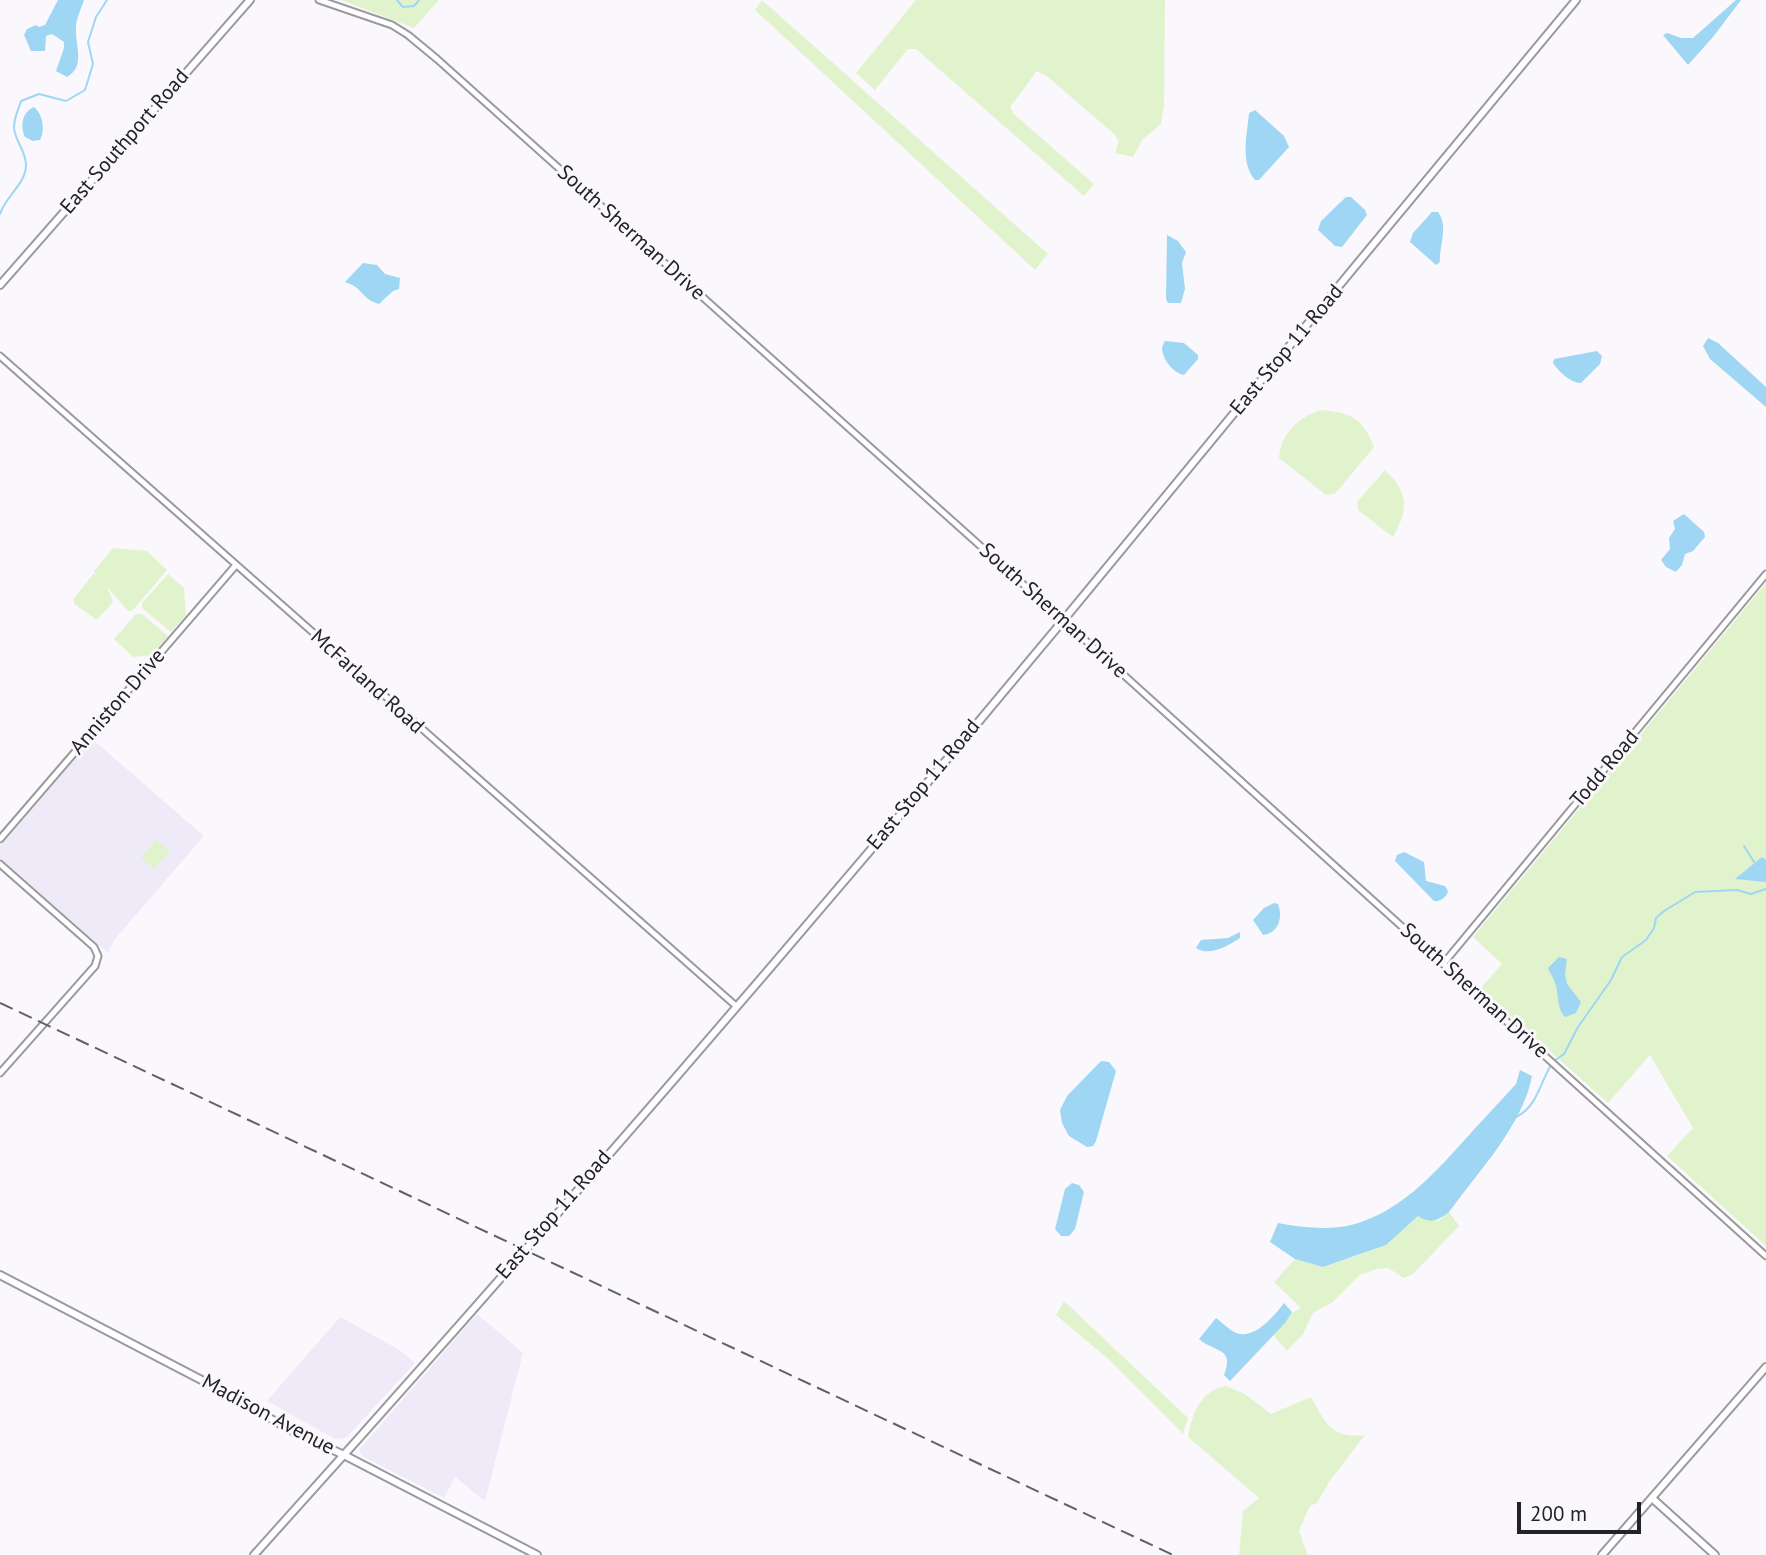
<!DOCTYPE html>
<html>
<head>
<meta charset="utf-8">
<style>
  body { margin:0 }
  #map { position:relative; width:1766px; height:1555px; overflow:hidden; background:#faf8fd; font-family:"PT Sans",sans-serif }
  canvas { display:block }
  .scale { position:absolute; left:1517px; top:1502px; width:124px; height:32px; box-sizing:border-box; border:4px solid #232224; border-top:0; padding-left:9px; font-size:21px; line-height:24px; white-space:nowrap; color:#232224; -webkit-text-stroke:5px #faf8fd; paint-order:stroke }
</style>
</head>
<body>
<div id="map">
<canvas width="1766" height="1555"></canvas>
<div class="scale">200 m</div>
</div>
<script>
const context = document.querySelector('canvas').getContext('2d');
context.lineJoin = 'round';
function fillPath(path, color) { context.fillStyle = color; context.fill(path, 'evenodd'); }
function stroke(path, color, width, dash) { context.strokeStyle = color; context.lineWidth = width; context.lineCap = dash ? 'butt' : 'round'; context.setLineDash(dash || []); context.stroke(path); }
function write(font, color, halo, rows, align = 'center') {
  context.font = font + ' "PT Sans",sans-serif'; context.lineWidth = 6; context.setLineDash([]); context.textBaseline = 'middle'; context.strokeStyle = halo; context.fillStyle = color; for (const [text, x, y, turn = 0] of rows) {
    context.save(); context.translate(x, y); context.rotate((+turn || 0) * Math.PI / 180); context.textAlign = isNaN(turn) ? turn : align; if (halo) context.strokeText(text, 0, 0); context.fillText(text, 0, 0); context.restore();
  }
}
fillPath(new Path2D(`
  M92,739L204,836L114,940L108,953L0,858V846Z
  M477,1314L523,1353L485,1501L455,1477L444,1498L362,1456L359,1450Z
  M340,1317L398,1349L415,1363L346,1438L335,1439L267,1401Z`), '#eeeaf7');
fillPath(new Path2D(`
  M341,0H439L414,28Z
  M762,0L1048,254L1035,270L755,10Z
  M916,0H1165L1164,105L1161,124L1142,140L1133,157L1115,153L1119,141L1114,134L1048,77L1037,71L1010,107L1014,114L1094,184L1084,196L916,49H908L875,90L856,73Z
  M1320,410C1350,412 1363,418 1374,447L1335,494L1326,495L1279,458C1282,432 1297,419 1320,410Z
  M1385,470C1409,493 1409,509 1393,537L1358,510L1357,502Z
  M113,548L147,551L167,570L132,611H128L107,587L113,602L97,620L74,604V598L94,573L97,576L94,571Z
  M168,574L184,588L186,616L171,632L142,608V603Z
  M1766,583V1246L1667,1156L1693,1128L1650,1055L1608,1103L1480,989L1502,964L1473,937Z
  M136,614H142L168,636L153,655L133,657L114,639Z
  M156,840L170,851L154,869L141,858Z
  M1449,1212L1459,1226L1413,1274L1404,1278L1388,1268L1377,1269L1360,1275L1333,1302L1313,1313L1303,1334L1287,1351L1273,1335L1290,1314L1301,1308L1274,1282L1295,1259L1323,1267L1356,1256L1386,1245L1418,1216L1439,1221Z
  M1064,1301L1188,1418L1183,1434L1107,1358L1056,1315Z
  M1226,1386L1245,1394L1271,1414L1311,1397C1326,1423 1331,1439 1365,1435L1329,1482L1317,1503L1310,1506L1299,1531L1308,1555H1239L1243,1511L1259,1498L1188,1437C1192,1414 1201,1390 1226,1386Z`), '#e1f3cc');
fillPath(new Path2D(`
  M58,0H84C81,9 76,19 76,28C75,46 86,66 67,77L56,71L64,48V42L52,34L46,36L45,51H31L24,35L27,29L36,25L39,27L45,25Z
  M1736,0H1741L1713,37L1688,65L1663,35L1667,33L1681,38H1693Z
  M34,107C42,113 46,130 40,140L33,141L25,137C20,126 22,112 34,107Z
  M1255,110L1284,136L1289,147L1259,180H1255C1240,162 1247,136 1249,113Z
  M1346,197H1351L1365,210L1367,215L1342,247L1335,246L1318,230L1321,221Z
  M1432,212H1438C1449,227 1439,245 1440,262L1436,265L1410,242L1413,233Z
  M1167,235L1178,241L1186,252L1182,263L1185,289L1181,303H1168L1166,299Z
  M363,263L377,265L385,274L400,278L399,289L393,291L379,304C361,299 364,288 345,282Z
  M1708,338L1718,343L1766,387V407L1710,359L1703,346Z
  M1165,341L1184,343L1198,355V359L1184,375C1173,373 1162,359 1162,347Z
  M1597,351L1602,356L1600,364L1581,383C1571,383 1559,372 1553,363L1554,359Z
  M1684,514L1704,532L1705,537L1693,551L1685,554L1682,565L1676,572L1666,567L1661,560L1670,549L1669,538L1675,529L1673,521Z
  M1404,852L1424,862L1426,881L1445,886L1448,891C1447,897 1440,902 1434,901L1395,861L1397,855Z
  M1762,857L1766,860V882L1735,879Z
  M1274,903L1278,904C1283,917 1279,933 1263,935L1253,920L1264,908Z
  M1240,932V938C1228,946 1209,957 1196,948L1201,940L1228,938Z
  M1559,957L1567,959L1565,974L1567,984L1581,1002L1576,1013L1565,1017C1555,1006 1560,991 1553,978C1552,975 1549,972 1548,968Z
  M1101,1061L1109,1062L1116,1071L1096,1141L1093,1146L1087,1147L1069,1136L1062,1123L1060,1110L1067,1096Z
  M1520,1070L1532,1076C1523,1125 1478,1172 1449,1212C1438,1221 1430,1224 1418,1216L1386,1245L1323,1267L1295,1259L1270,1242L1278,1223C1299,1227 1325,1230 1347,1226C1405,1213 1442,1164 1480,1123C1492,1110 1504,1097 1516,1084Z
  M1072,1183L1079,1185L1084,1192L1075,1229L1069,1236H1061L1055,1229L1065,1189Z
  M1284,1303L1292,1312L1285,1323L1230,1381L1224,1375C1235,1347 1215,1353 1199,1339L1216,1318C1222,1322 1228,1329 1234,1332C1253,1342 1274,1316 1284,1303Z`), '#9ed6f4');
stroke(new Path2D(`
  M397,0L403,7L414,6L419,0
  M0,214C5,197 26,184 26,165C26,151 15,141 14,128C14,117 18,111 21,101L39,94L66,101L85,90L93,64L88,42L96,17L107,0
  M1744,846L1754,862
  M1554,1061L1564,1054L1578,1027L1611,980L1622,957L1646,940L1654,928L1656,918L1664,911L1695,892L1737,890L1751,894L1766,889
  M1516,1117C1537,1107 1540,1083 1551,1065`), '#9ed6f4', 2);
const minor = new Path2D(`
  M319,0L392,25L408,35L437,59L1063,620L1766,1256
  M0,356L736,1006
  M0,839L236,565
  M0,864L94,947L98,956L95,966L0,1073
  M1443,964L1766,574`);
const major = new Path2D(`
  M0,285L250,0
  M0,1275L213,1386L296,1433L344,1455L537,1555
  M1653,1499L1715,1555
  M254,1555C531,1248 802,935 1066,617C1236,411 1405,205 1576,0
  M1602,1555L1766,1367`);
stroke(minor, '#9b999e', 9);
stroke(major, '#9b999e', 10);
stroke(minor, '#fff', 5);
stroke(major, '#fff', 6);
stroke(new Path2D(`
  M0,1003L1173,1555`), '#626163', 2, [14, 7]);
write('21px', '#232224', '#faf8fd', [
  ["East Southport Road",125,142,-49],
  ["South Sherman Drive",631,233,42],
  ["East Stop 11 Road",1287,350,-50],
  ["South Sherman Drive",1053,611,42],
  ["McFarland Road",367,682,42],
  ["Anniston Drive",118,702,-49],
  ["Todd Road",1605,769,-50],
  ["East Stop 11 Road",924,785,-50],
  ["South Sherman Drive",1474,991,42],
  ["East Stop 11 Road",554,1215,-49],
  ["Madison Avenue",268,1415,28]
]);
</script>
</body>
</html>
